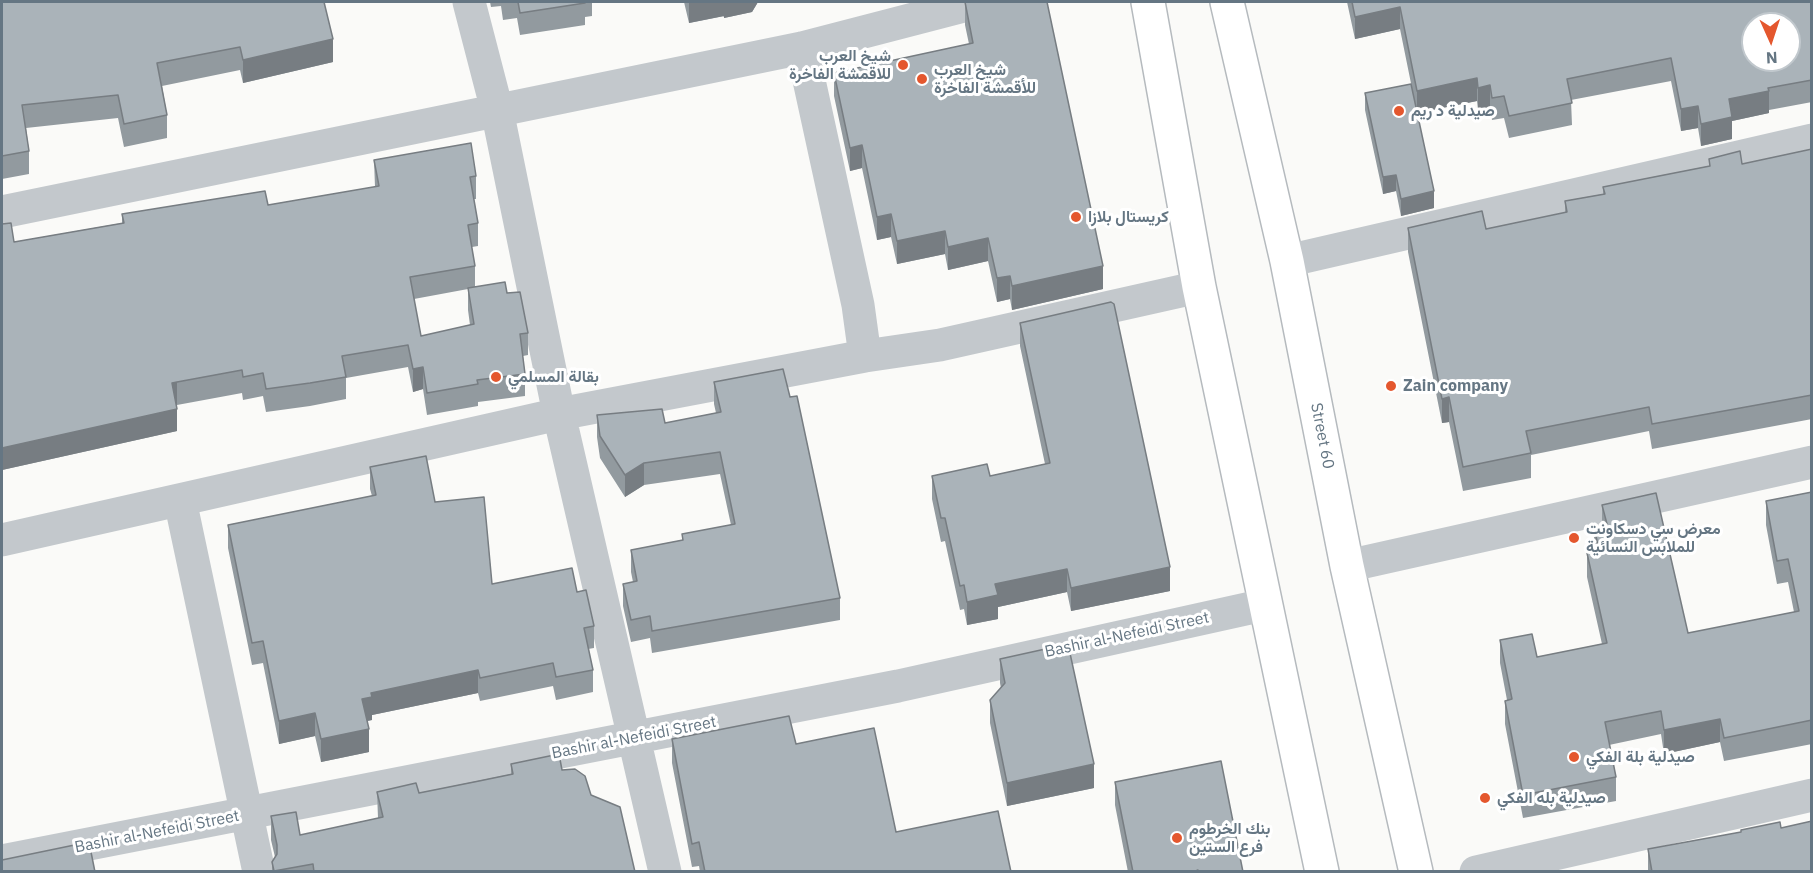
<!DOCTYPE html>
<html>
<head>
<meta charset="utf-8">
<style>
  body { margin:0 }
  #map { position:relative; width:1813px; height:873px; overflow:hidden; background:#fafaf8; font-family:"IBM Plex Sans",sans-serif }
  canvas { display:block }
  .frame { position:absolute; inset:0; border:3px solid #657683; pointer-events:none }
  .north { position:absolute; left:1741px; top:12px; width:60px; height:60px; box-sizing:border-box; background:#fff; border:2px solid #c1c8cd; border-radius:50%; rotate:177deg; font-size:16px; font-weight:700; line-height:24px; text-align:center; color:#657683 }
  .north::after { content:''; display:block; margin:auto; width:21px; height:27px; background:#e4572e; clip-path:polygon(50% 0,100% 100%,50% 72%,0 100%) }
</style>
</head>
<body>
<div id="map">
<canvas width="1813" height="873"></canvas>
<div class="frame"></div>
<div class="north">N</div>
</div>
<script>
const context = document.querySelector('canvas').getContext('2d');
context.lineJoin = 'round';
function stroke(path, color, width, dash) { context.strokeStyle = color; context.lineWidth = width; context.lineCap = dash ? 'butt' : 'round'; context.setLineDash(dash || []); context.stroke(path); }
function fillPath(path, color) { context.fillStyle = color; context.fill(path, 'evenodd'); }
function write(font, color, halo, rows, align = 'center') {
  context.font = font + ' "IBM Plex Sans",Vazirmatn,sans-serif'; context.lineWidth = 6; context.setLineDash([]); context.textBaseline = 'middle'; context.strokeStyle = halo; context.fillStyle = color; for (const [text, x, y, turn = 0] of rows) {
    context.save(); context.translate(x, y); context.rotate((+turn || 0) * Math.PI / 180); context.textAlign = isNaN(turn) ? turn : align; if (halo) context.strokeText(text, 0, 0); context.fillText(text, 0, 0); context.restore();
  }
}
const major = new Path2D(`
  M1148,2L1199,287L1322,872
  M1227,2L1287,261L1347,566L1416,872`);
stroke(major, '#b5babe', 36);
stroke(new Path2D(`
  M469,2L497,110L559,414L665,872
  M802,48L858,305L865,356
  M2,212L802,48L979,2
  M1287,261L1812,140
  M180,500L259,872
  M2,540L559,414L865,356L940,345L1199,287
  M1347,566L1812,462
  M2,861L898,686L1264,605
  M1476,872L1812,795`), '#c3c8cc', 33);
stroke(major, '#fff', 33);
fillPath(new Path2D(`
  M2,2L333,62L243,83L240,70L162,86L167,115V138L124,147L118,118L26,128L29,151V174L2,179Z
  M490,2H592V16L585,17V25L520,35L517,18L503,20L501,6L491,7Z
  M684,2H758L752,12L724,18V16L689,23Z
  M965,2L1103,289L1012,310L1010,299L997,302L988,261L948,270L945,254L897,264L891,237L877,240L862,168L850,171L834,96V73L969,44L965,25Z
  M1347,2H1812V102L1769,110V113L1732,121V139L1701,146L1698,128L1681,131L1671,81L1571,100L1572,125L1509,138L1504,118L1492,120L1490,108L1478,110L1477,101L1417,113L1400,29L1355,39Z
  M1365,93L1434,208L1401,216L1396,191L1383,194L1365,110Z
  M1812,149V419L1652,449L1649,431L1531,455V478L1463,491L1449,422L1442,423L1408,252V228L1486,229L1565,213V201L1603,194V187L1709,166V159L1742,164Z
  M374,160L476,176V199H474L478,223V246L472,247L475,266V287L507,293L528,333V355L523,356L525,374V396L478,402V406L427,415L423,389L413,392L408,367L346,378V399L310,406L266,412L263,396L243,400L242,393L177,405V431L2,470V224L14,242L122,223V214L268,205L375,187ZM468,289V310L470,325L421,336L414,299Z
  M1020,323L1170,591L1071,611L1067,592L998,607V619L967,625L964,609L960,610L945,541L941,542L932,499V476H990L1045,464L1020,346Z
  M714,382L790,397L840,598V620L652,653L650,638L631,642L623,606V584L633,582L631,572V550L682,540V534L731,525L720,474L644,485L625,497L600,458L597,437V415L665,423L716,413L714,404Z
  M370,467L435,502L492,584L577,592L594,626V648L588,649L593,670V692L556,700L553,686L480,701L478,693L372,715V720L367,721L369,752L321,762L315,736L279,744L263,663L252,665L228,548V525L372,496L370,489Z
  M1812,492V744L1724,761L1720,742L1664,754L1661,734L1609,745L1616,777V801L1523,818L1505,724V701L1507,700L1500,663V640L1537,657L1602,644L1587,577V553L1594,551V527L1602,525V505L1688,633L1794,612L1788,582L1777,584L1766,525V501Z
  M1000,659L1094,788L1007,806L990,723V700L1001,688L1000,683Z
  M672,739L796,744L896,832L1011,872H700L699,866L692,867L672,763Z
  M511,764L562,770L591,795L635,872H272V862L275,857L271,840V816L300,835L378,818L377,792L419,793L511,774Z
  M1115,782L1243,872H1128L1115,805Z
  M1781,828L1812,872H1648V849Z`), '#929a9f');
fillPath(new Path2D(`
  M689,2H724V16L689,23Z
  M724,2H758L752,12L724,18Z
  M1400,7V29L1355,39V17Z
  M333,39V62L243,83V60Z
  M1477,78V101L1417,113V91Z
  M1490,85V108L1478,110V88Z
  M1769,91V113L1732,121V139L1701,146V124L1729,99Z
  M1698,106V128L1681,131V109Z
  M862,145V168L850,171V148Z
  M1396,175V191L1383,194V177Z
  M1434,191V208L1401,216V199Z
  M891,214V237L877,240V217Z
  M945,231V254L897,264V241Z
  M988,238V261L948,270V247Z
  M1103,266V289L1012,310V286Z
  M1010,276V299L997,302V278Z
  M423,367V389L413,392V369Z
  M177,382V405L172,406V383Z
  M1449,397V422L1442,423V399Z
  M177,409V431L2,470V448Z
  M644,463V485L625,497V475Z
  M1170,567V591L1071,611V588Z
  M1067,569V592L998,607V619L967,625V602L995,584Z
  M478,670V693L372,715V720L362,722V699L371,693Z
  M315,713V736L279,744V721Z
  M1720,719V742L1664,754V730Z
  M369,729V752L321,762V739Z
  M1094,764V788L1007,806V783Z`), '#777d82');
const building = new Path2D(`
  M2,2H324L333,39L243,60L240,47L157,63L167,115L124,124L118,95L22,105L29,151L2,156Z
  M518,2H585V3L520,13Z
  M965,2H1047L1103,266L1012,286L1010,276L997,278L988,238L948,247L945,231L897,241L891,214L877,217L862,145L850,148L834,73L973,43Z
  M1352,2H1812V80L1768,88L1769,91L1729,99L1732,117L1701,124L1698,106L1681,109L1671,58L1567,79L1572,103L1509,116L1504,96L1492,98L1490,85L1478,88L1477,78L1417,91L1400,7L1355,17ZM1753,24H1789V60H1753Z
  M1411,84L1434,191L1401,199L1396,175L1383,177L1365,93Z
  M471,143L476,176L470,177L478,223L468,225L475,266L410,277L421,336L474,324L468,288L505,282L507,293L520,292L528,333L520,334L525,374L477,380L478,384L427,393L423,367L413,369L408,345L342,356L346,377L310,383L266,389L263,373L243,377L242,370L177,382L172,383L177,409L2,448V224L11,223L14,242L124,223L122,214L265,191L268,205L379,186L374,160Z
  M1812,149V395L1652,424L1649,407L1526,431L1531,453L1463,467L1449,397L1442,399L1408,228L1482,211L1486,229L1567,212L1565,201L1605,194L1603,187L1710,166L1709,159L1740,151L1742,164Z
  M1111,302L1114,304L1170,567L1071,588L1067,569L995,584L998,595L967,602L964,585L960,586L945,518H941L932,476L987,464L990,476L1050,463L1020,323Z
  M783,369L790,397L797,396L840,598L652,631L650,616L631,620L623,584L637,581L631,550L683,540L682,534L735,524L720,452L644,463L625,475L600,436L597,415L662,409L665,423L721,412L714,382Z
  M426,456L435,502L484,497L492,584L572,568L577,592L586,590L594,626L584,628L593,670L556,677L553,663L480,678L478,670L371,693L372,697L362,699L369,729L321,739L315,713L279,721L263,641L252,643L228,525L376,495L370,467Z
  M1812,492V720L1724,738L1720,719L1664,730L1661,711L1605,722L1616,777L1523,795L1505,701L1512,699L1500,640L1532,634L1537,657L1607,643L1587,553L1599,550L1594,527L1607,524L1602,505L1656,493L1688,633L1799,611L1788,559L1777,561L1766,501Z
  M1068,644L1094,764L1007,783L990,700L1005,683L1000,659Z
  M789,716L796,744L874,728L896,832L998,811L1011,872H705L699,842L692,844L672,739Z
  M559,754L562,770L575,769L585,776L591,795L620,807L635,872H314L313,864L274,871L272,862L277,854V845L271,816L296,812L300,835L383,817L377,792L416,783L419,793L479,781L513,774L511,764Z
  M1221,761L1243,872H1199L1198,870L1193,872H1133L1115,782Z
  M1812,821V872H1652L1648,849L1741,832V830L1780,822L1781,828Z
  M89,842L95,872H2V860Z`);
fillPath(building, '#aab3b9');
stroke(building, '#777d82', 1.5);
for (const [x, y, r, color] of [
  [903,65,6,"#e4572e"],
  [922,79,6,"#e4572e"],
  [1399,111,6,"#e4572e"],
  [1076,217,6,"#e4572e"],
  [496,377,6,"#e4572e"],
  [1391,386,6,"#e4572e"],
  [1574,538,6,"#e4572e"],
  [1574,757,6,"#e4572e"],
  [1485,798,6,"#e4572e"],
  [1177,838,6,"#e4572e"]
]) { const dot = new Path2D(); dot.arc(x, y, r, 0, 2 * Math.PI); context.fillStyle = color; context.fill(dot); stroke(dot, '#fff', 2); }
write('bold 16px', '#657683', '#fff', [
  ["شيخ العرب",891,56,"right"],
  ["للاقمشة الفاخرة",891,74,"right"],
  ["شيخ العرب",934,70],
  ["للأقمشة الفاخرة",934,88],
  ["صيدلية د ريم",1411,111],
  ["كريستال بلازا",1088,217],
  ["بقالة المسلمي",508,377],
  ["Zain company",1403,386],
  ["معرض سي دسكاونت",1586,529],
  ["للملابس النسائية",1586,547],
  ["صيدلية بلة الفكي",1586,757],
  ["صيدلية بله الفكي",1497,798],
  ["بنك الخرطوم",1189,829],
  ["فرع الستين",1189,847]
], 'left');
write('16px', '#657683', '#fff', [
  ["Street 60",1322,436,79],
  ["Bashir al-Nefeidi Street",1127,635,-12],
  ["Bashir al-Nefeidi Street",634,738,-11],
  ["Bashir al-Nefeidi Street",157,832,-11]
]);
</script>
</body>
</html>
